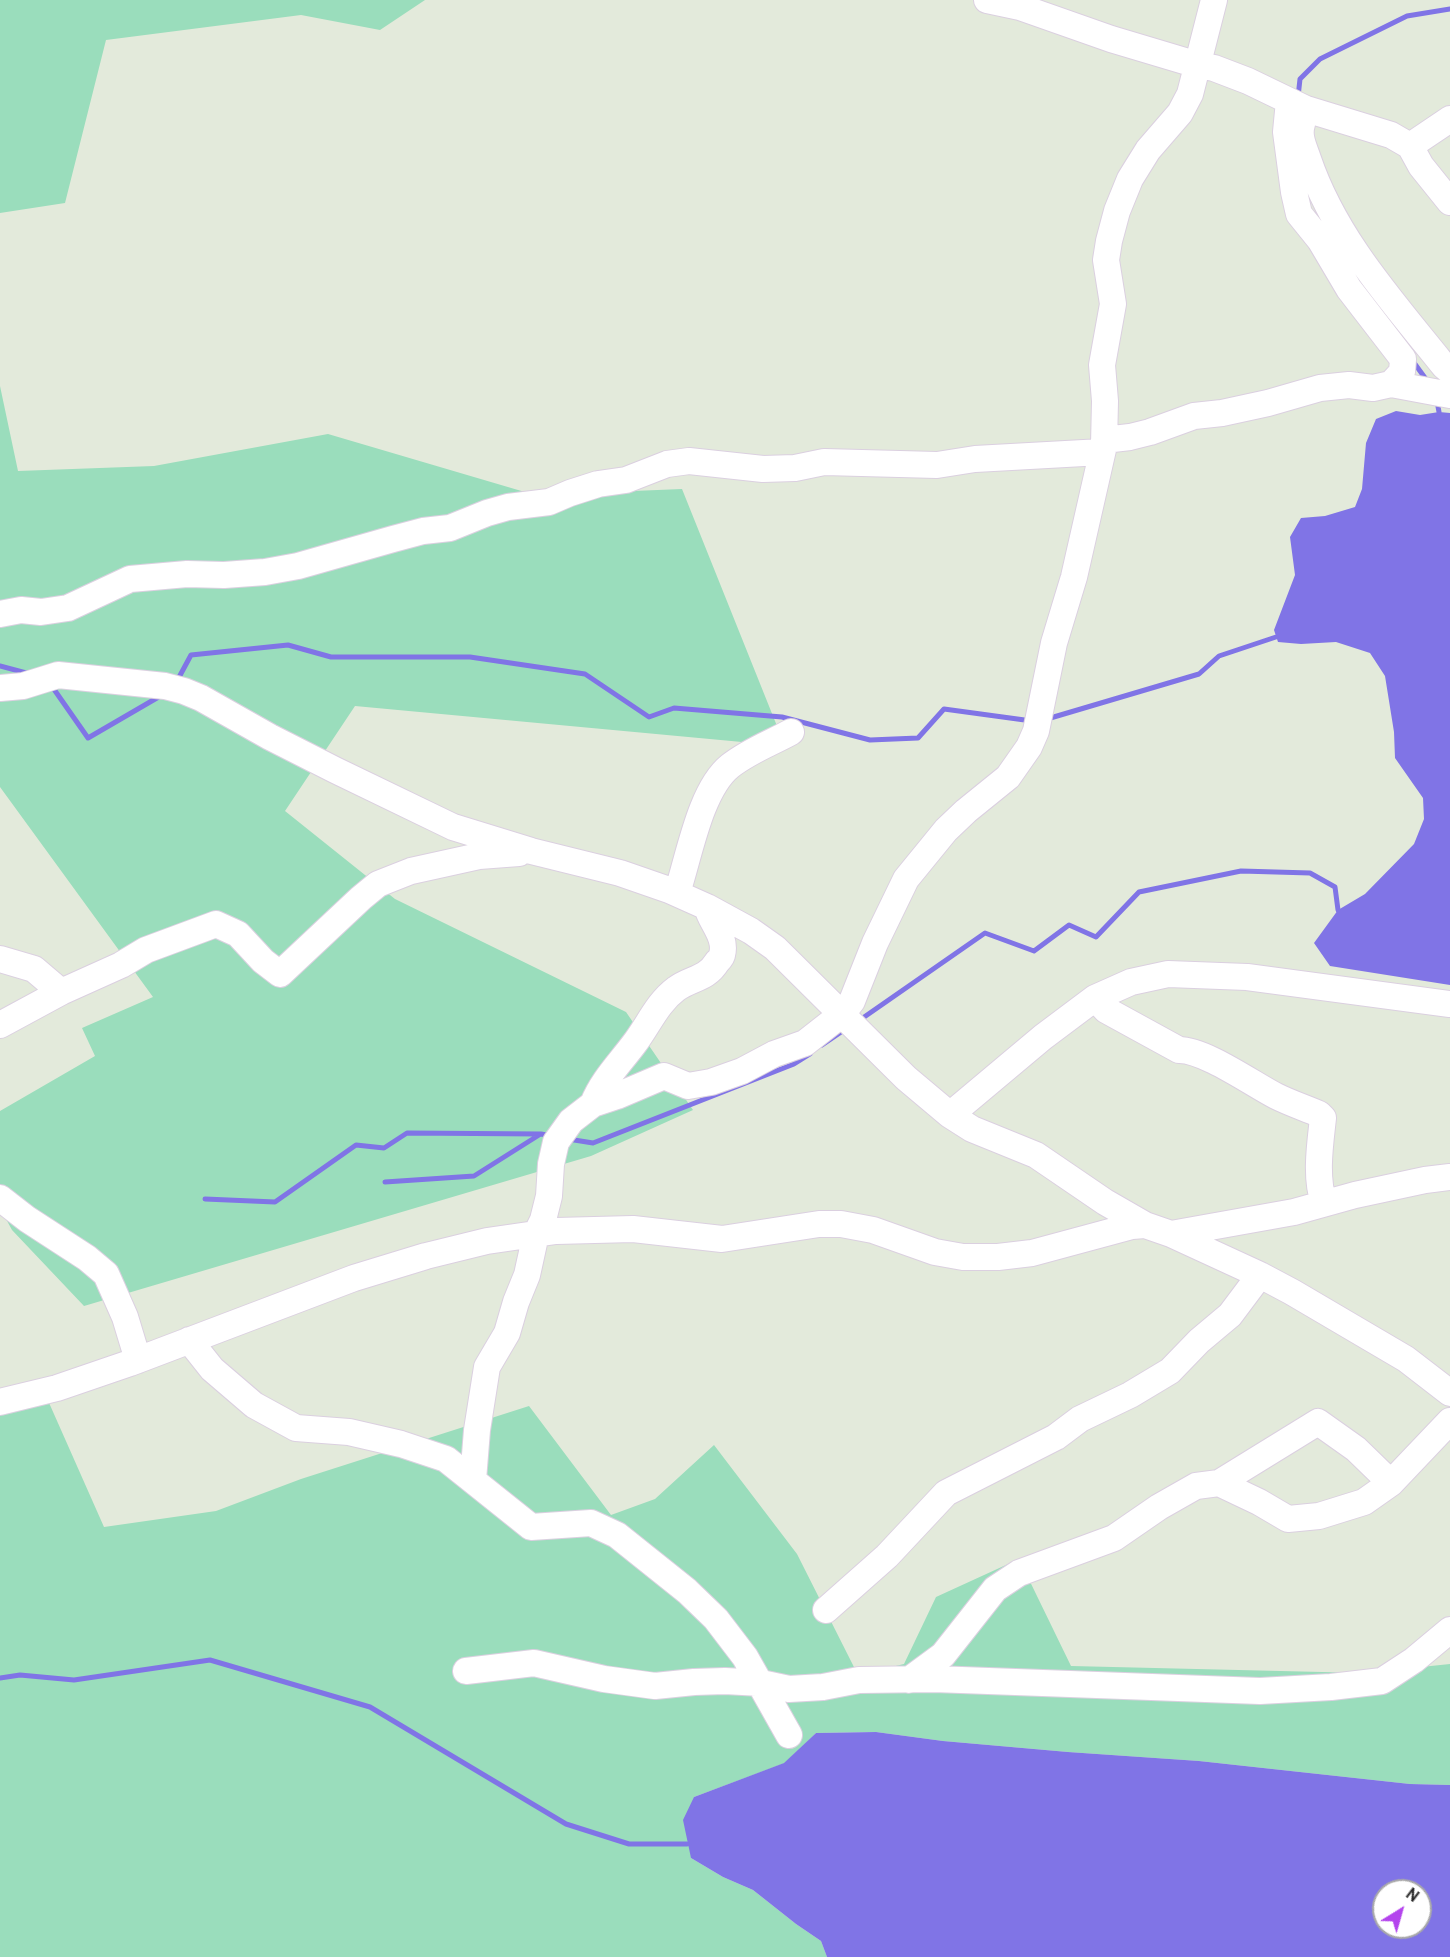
<!DOCTYPE html>
<html>
<head>
<meta charset="utf-8">
<style>
  body { margin:0 }
  #map { position:relative; width:1450px; height:1957px; overflow:hidden; background:#e3eadb; font-family:Overpass,sans-serif }
  canvas { display:block }
  .north { position:absolute; left:1372px; top:1879px; width:60px; height:60px; box-sizing:border-box; background:#fff; border:2px solid #a9a9a9; border-radius:50%; rotate:37deg; font-size:16px; font-weight:700; line-height:24px; text-align:center; color:#282828 }
  .north::after { content:''; display:block; margin:auto; width:21px; height:27px; background:#b444ed; clip-path:polygon(50% 0,100% 100%,50% 72%,0 100%) }
</style>
</head>
<body>
<div id="map">
<canvas width="1450" height="1957"></canvas>
<div class="north">N</div>
</div>
<script>
const context = document.querySelector('canvas').getContext('2d');
context.lineJoin = 'round';
function fillPath(path, color) { context.fillStyle = color; context.fill(path, 'evenodd'); }
function stroke(path, color, width, dash) { context.strokeStyle = color; context.lineWidth = width; context.lineCap = dash ? 'butt' : 'round'; context.setLineDash(dash || []); context.stroke(path); }
fillPath(new Path2D(`
  M0,0H425L380,30L301,15L106,40L65,203L0,213Z
  M0,386L18,471L154,466L328,434L535,495L682,489L785,746L355,706L285,811L395,899L626,1012L693,1110L591,1156L84,1306L12,1230L0,1208V1111L95,1056L82,1028L153,997L0,787Z
  M46,1396L104,1527L216,1511L301,1479L529,1406L611,1515L655,1499L714,1445L797,1554L858,1675L904,1664L936,1597L1019,1559L1071,1666L1364,1673L1450,1664V1785L1410,1784L1199,1761L1068,1752L943,1741L876,1732L816,1733L785,1763L694,1797L691,1858L723,1877L753,1890L796,1924L821,1941L827,1957H0V1409Z`), '#9addbc');
fillPath(new Path2D(`
  M1396,411L1420,415L1439,412L1450,413V985L1330,966L1314,943L1338,910L1365,894L1414,844L1424,819L1423,798L1395,758L1394,732L1385,676L1370,653L1336,642L1301,644L1278,642L1274,630L1295,575L1290,537L1301,518L1325,516L1355,507L1362,489L1366,443L1376,419Z
  M876,1732L943,1741L1068,1752L1199,1761L1410,1784L1450,1785V1957H827L821,1941L796,1924L753,1890L723,1877L691,1858L683,1820L694,1797L784,1763L816,1733ZM1384,1891H1420V1927H1384Z`), '#8074e6');
stroke(new Path2D(`
  M1298,97L1300,79L1320,59L1407,16L1450,9
  M1412,360L1428,382
  M1437,401L1439,412
  M0,666L30,674
  M177,681L191,655L288,645L331,657H470L585,674L649,717L674,708L782,717L870,740L918,738L944,709L1032,721
  M51,685L88,738L162,695
  M1047,719L1199,674L1219,656L1276,637
  M857,1022L985,933L1034,951L1069,925L1096,937L1139,892L1241,871L1310,873L1335,887L1338,910
  M822,1045L847,1028
  M568,1139L593,1143L794,1064L810,1054
  M385,1182L474,1176L539,1135
  M205,1199L275,1202L356,1145L384,1148L407,1133L541,1134L553,1136
  M0,1678L20,1675L74,1680L210,1660L370,1707L566,1824L629,1844H687`), '#8074e6', 5);
const minor = new Path2D(`
  M987,0L1020,7L1111,39L1198,65L1214,68L1248,81L1306,109L1391,135L1410,146L1421,166L1450,202
  M1302,124C1298,136 1304,147 1308,159C1335,239 1393,302 1444,366L1450,371
  M1410,146L1450,119
  M1391,384L1450,395
  M1104,440L1130,437L1150,432L1194,416L1222,413L1268,403L1320,388L1349,385L1373,388L1391,384L1402,372L1403,359L1349,289L1320,240L1299,214L1294,192L1286,132L1289,101
  M0,614L21,610L41,612L68,608L130,579L187,574L224,575L265,572L298,566L393,539L423,531L450,528L487,513L508,507L549,502L570,493L598,484L626,480L667,464L689,461L763,469L795,468L824,462L937,465L975,459L1102,452
  M0,688L23,686L58,675L165,686L184,691L201,698L270,737L335,770L453,827L531,851L620,873L669,890L707,907L751,931L775,948L906,1078L950,1115L972,1129L1036,1155L1105,1202L1145,1225L1171,1234L1294,1212L1355,1195L1425,1180L1450,1177
  M677,893C689,857 700,790 730,766C749,751 771,743 791,732
  M0,959L34,969L61,992
  M1095,998L1106,1010L1179,1050C1205,1050 1251,1083 1276,1096C1290,1103 1305,1108 1319,1114L1323,1118C1320,1145 1315,1177 1324,1203
  M0,1025L61,992L121,965L146,950L216,924L238,934L263,961L280,974L361,898L378,884L411,871L479,856L519,853
  M593,1104C602,1081 619,1064 634,1044C648,1026 657,1003 676,989C690,978 706,980 717,962C719,960 722,957 722,955C727,937 711,923 707,907
  M950,1115L1043,1037L1095,998L1131,982L1168,974L1247,977L1450,1004
  M0,1198L27,1219L87,1258L106,1274L125,1317L138,1360
  M1171,1234L1260,1275L1292,1292L1406,1359L1450,1393
  M189,1340L212,1369L254,1405L296,1428L349,1432L401,1444L446,1459L531,1527L591,1523L617,1535L687,1591L716,1619L745,1657L789,1735
  M0,1402L57,1388L130,1363L354,1278L426,1256L487,1241L556,1231L633,1229L722,1239L819,1224H841L873,1230L935,1252L963,1257H998L1032,1253L1132,1226L1145,1225
  M473,1480L477,1430L487,1367L507,1333L516,1302L527,1275L536,1234L543,1220L549,1196L551,1164L556,1142L571,1121L593,1104L617,1096L664,1076L688,1086L711,1082L742,1071L774,1054L805,1043L842,1014L852,1001L875,943L906,879L946,830L966,811L1008,777L1029,747L1036,731L1054,643L1074,577L1104,445L1105,401L1102,365L1113,304L1106,260L1109,241L1117,211L1130,179L1148,150L1180,113L1190,94L1214,0
  M1219,1483L1318,1422L1356,1449L1391,1483
  M826,1610L887,1556L946,1493L1056,1437L1080,1419L1130,1395L1170,1371L1199,1341L1230,1315L1260,1275
  M466,1671L534,1663L604,1679L655,1686L694,1682L725,1681L761,1683L789,1689L823,1687L859,1680L934,1679L1260,1691L1331,1687L1382,1681L1414,1660L1450,1630
  M909,1680L943,1655L995,1589L1019,1573L1114,1538L1159,1507L1196,1486L1219,1483L1259,1502L1288,1519L1319,1516L1364,1502L1391,1483L1450,1421`);
stroke(minor, '#dbd0e0', 28);
stroke(minor, '#fff', 26);
</script>
</body>
</html>
